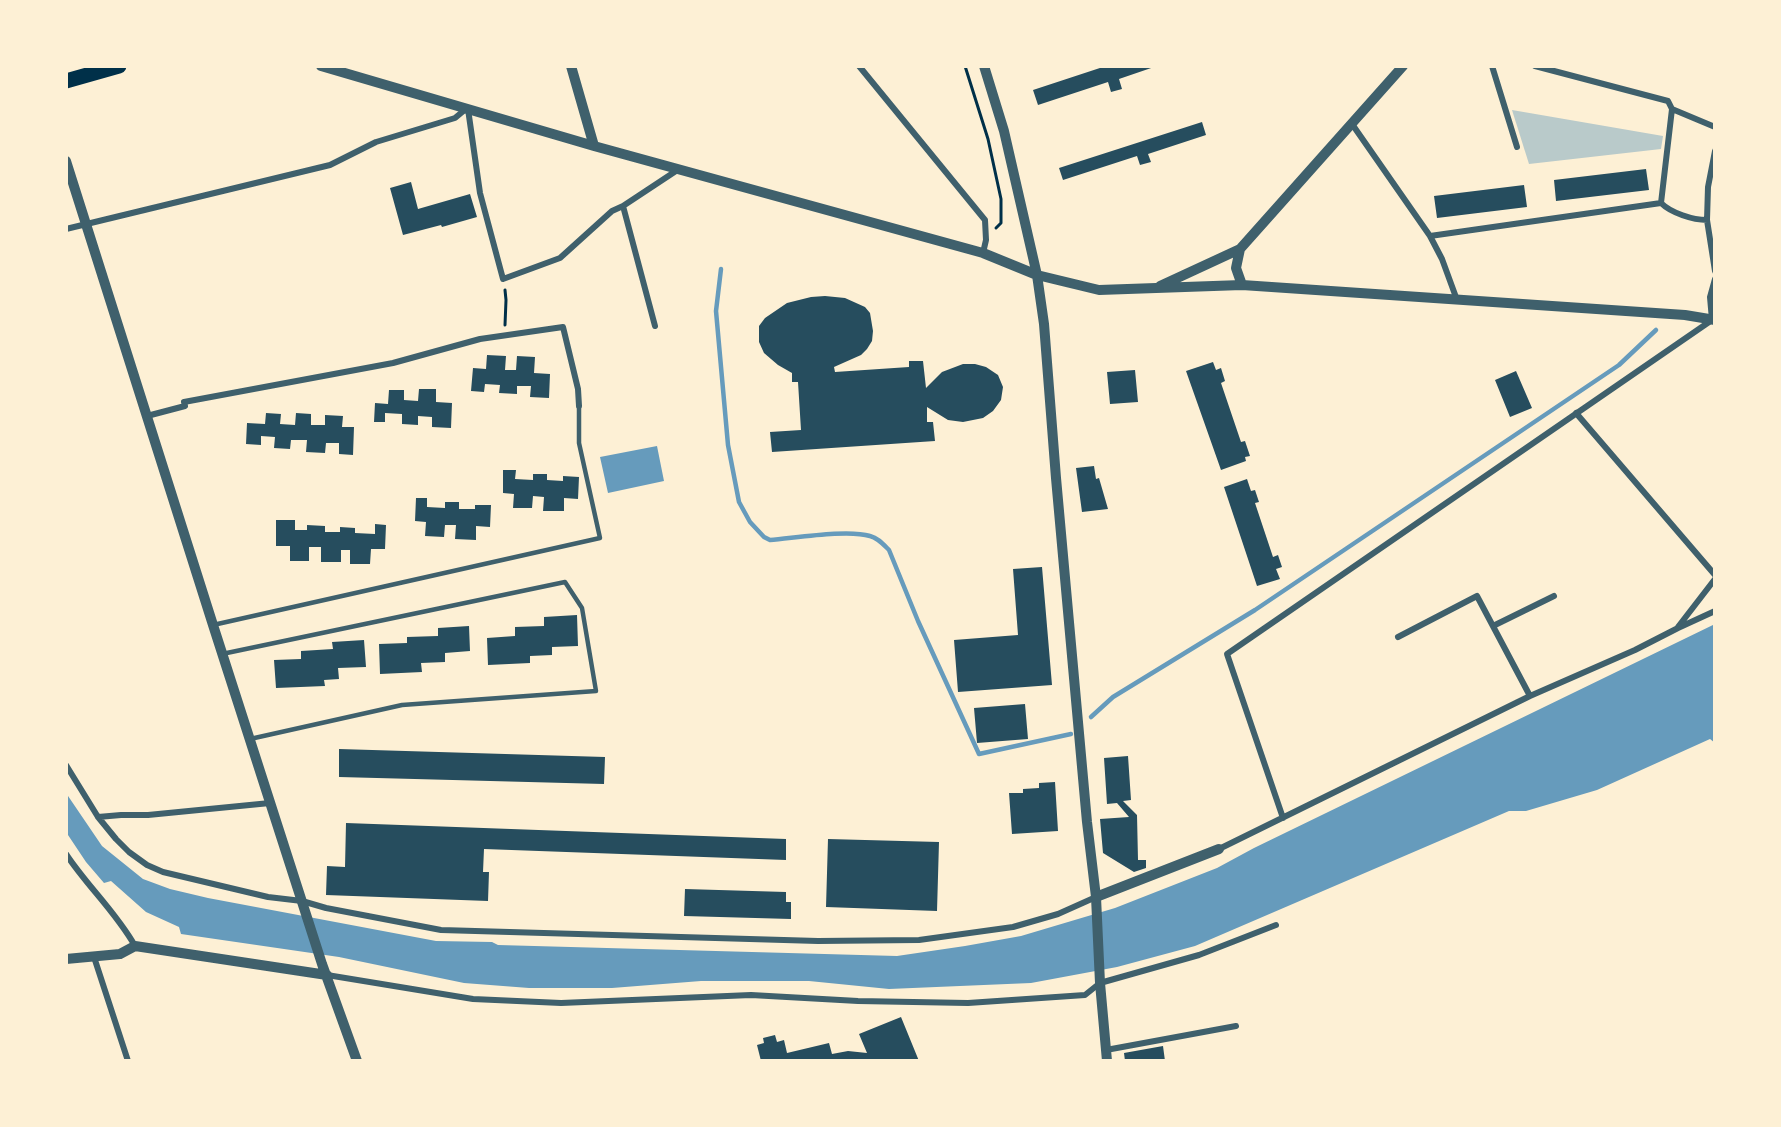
<!DOCTYPE html>
<html>
<head>
<meta charset="utf-8">
<style>
  body { margin:0 }
  #map { position:relative; width:1781px; height:1127px; overflow:hidden; background:#fdf0d5; font-family:Lora,serif }
  canvas { display:block }
  .frame { position:absolute; inset:0; border:68px solid #fdf0d5; pointer-events:none }
</style>
</head>
<body>
<div id="map">
<canvas width="1781" height="1127"></canvas>
<div class="frame"></div>
</div>
<script>
const context = document.querySelector('canvas').getContext('2d');
context.lineJoin = 'round';
function fillPath(path, color) { context.fillStyle = color; context.fill(path, 'evenodd'); }
function stroke(path, color, width, dash) { context.strokeStyle = color; context.lineWidth = width; context.lineCap = dash ? 'butt' : 'round'; context.setLineDash(dash || []); context.stroke(path); }
fillPath(new Path2D(`
  M1512,110L1663,136L1661,149L1529,164Z`), '#b9caca');
fillPath(new Path2D(`
  M657,446L664,481L608,493L600,457Z
  M1715,624V743L1710,739L1597,790L1526,811H1509L1195,946L1117,967L1031,983L889,989L809,981H701L612,988H529L464,983L339,957L181,934L179,927L146,912L111,881L104,883L86,862L66,832V793L102,846L143,879L170,889L208,898L436,941L492,942L498,945L897,956L965,946L1021,936L1115,908L1217,868L1254,848Z`), '#669bbc');
stroke(new Path2D(`
  M721,269L716,311L728,445L739,502L750,522L764,537L770,540C795,538 848,529 870,536C878,538 883,544 889,550L918,621L979,754L1071,734
  M1091,717L1113,697L1255,610L1619,365L1656,330`), '#669bbc', 4.5);
fillPath(new Path2D(`
  M1106,66H1157L1119,79L1122,89L1111,92L1108,82L1038,105L1033,90Z
  M1202,122L1206,135L1148,154L1151,162L1140,165L1137,156L1063,180L1059,168Z
  M1646,169L1649,190L1556,201L1554,180Z
  M411,182L418,209L470,194L477,217L442,227L441,225L403,235L390,188Z
  M1524,185L1527,207L1437,218L1434,196Z
  M825,296L845,298L865,307L870,313L873,331L872,341L867,349L861,355L834,367L835,372L909,367V361H923L926,388L942,372L963,364H975L986,367L998,375L1003,387L1001,400L993,411L983,418L963,422L948,420L927,407V422H933L935,441L772,452L770,432L801,430L798,382H792V373L778,365L764,353L759,342V326L765,318L787,303L811,297Z
  M487,355L506,356L505,370H516L517,356L535,357L534,373L550,374L549,398L530,397L531,386H517V394L499,393L500,385L485,384L484,392L471,391L473,368L486,369Z
  M1213,362L1216,370L1221,368L1225,381L1221,383L1241,442L1245,441L1250,456L1245,457L1246,461L1221,470L1186,371Z
  M1135,370L1138,402L1110,404L1107,372Z
  M1516,371L1532,408L1510,417L1495,380Z
  M419,389H436V402L452,403L451,428L432,427V417L418,416V425L402,424V414L385,413V422H374L375,403L388,404L389,390H404V400L418,401Z
  M266,413L281,414L280,424L295,425L296,413L311,414V425H325V415L343,416L342,427H354L353,455L339,454V443H326L325,453L306,452L307,440H291L290,449L274,448L275,437L261,436V445L246,444L247,423L265,424Z
  M1094,466L1096,479L1099,478L1108,509L1082,512L1076,468Z
  M503,470H516L515,479L533,480V474H547V480L563,481V476L579,477L578,499L564,498V511H543L544,497L533,496L532,508H513L514,494L503,493Z
  M1247,479L1251,491L1255,490L1259,502L1255,503L1273,557L1278,555L1282,567L1276,569L1280,579L1257,586L1224,487Z
  M416,498H427V507L445,508V502H459V509H475V505H491L490,527L476,526V540L455,539L456,525H445L444,537L425,536L426,522L415,521Z
  M276,520H295V530H307V525L325,526V532H340V527L355,528V533L375,534V524L386,525L385,549H371L370,564H350V550H341V562H321V547H309V561H290V546H276Z
  M1042,567L1052,685L958,692L954,640L1018,635L1013,569Z
  M577,615L578,646L552,647V655L530,656V663L488,665L487,638L515,636V627L544,626V617Z
  M469,626L470,651L445,653V662L421,663L422,672L380,674L379,644L407,643V637L438,636V628Z
  M364,640L366,667L338,668L339,679L324,680L325,686L276,688L274,660L301,659V651L333,649L332,642Z
  M1025,704L1028,739L977,743L974,708Z
  M339,749L605,757L604,784L339,777Z
  M1128,756L1131,800L1123,801L1137,815L1138,860H1146V868L1134,872L1103,853L1100,819L1129,817L1117,803L1107,804L1104,758Z
  M1055,782L1058,831L1012,834L1009,793H1023V789L1039,788V783Z
  M346,823L786,839V860L484,849L483,872H489L488,901L326,895L327,866L345,867Z
  M828,839L939,842L937,911L826,907Z
  M685,889L786,892V902H791V919L684,916Z
  M901,1017L919,1061H761L757,1045L764,1043L763,1038L775,1035L777,1042L784,1040L787,1053L829,1043L832,1054L848,1051L867,1053L859,1034Z
  M1163,1046L1165,1061H1125L1124,1053Z`), '#264d5e');
stroke(new Path2D(`
  M965,66L988,139L1001,199V223L996,228
  M505,290L506,300L505,325`), '#003049', 3);
stroke(new Path2D(`
  M213,625L600,538L579,443V406
  M222,654L565,582L582,608L596,691L402,705L250,739`), '#3f606c', 4.5);
stroke(new Path2D(`
  M859,66L985,220L986,240L983,253
  M1492,66L1517,147
  M468,109L480,193L503,279L560,258L612,211L623,206
  M1672,109L1715,127
  M1352,124L1430,236L1661,203L1672,109L1668,101L1535,66
  M1715,151L1708,187L1707,220L1715,271
  M1661,203C1671,213 1693,220 1707,220
  M66,229L330,165L376,142L455,118L467,108
  M1430,236L1442,259L1457,300
  M655,326L623,206L679,169
  M1576,413L1715,575
  M147,416L185,406L184,402L393,363L480,339L563,327L578,389L579,406
  M1493,626L1554,596
  M1678,627L1715,579
  M1398,637L1477,596L1530,696
  M66,765L98,817L116,839L129,852L147,865L163,872L268,897L302,901L326,908L441,930L818,941L919,940L1013,927L1058,914L1096,897
  M98,817L121,815H148L270,803
  M1283,818L1227,654L1712,320L1710,297L1715,279
  M1219,849L1530,696L1635,650L1678,628L1715,611
  M66,854C87,886 116,912 135,946
  M94,957L128,1061
  M327,975L473,999L561,1003L751,995L858,1001L968,1003L1085,995L1100,983L1199,955L1276,925
  M1106,1050L1236,1026`), '#3f606c', 6);
stroke(new Path2D(`
  M321,66L594,146L983,253L1037,275L1099,290L1242,285L1685,315L1715,320
  M571,66L594,146
  M984,66L1004,131L1037,275L1044,324L1056,478L1087,822L1096,897L1100,983L1107,1061
  M66,161L213,625L322,964L357,1061
  M1240,249L1236,268L1242,285
  M1160,286L1240,249L1403,66
  M1096,897L1219,849
  M66,959L120,954L135,946L327,975`), '#3f606c', 10);
stroke(new Path2D(`
  M66,81L119,66`), '#003049', 15);
</script>
</body>
</html>
